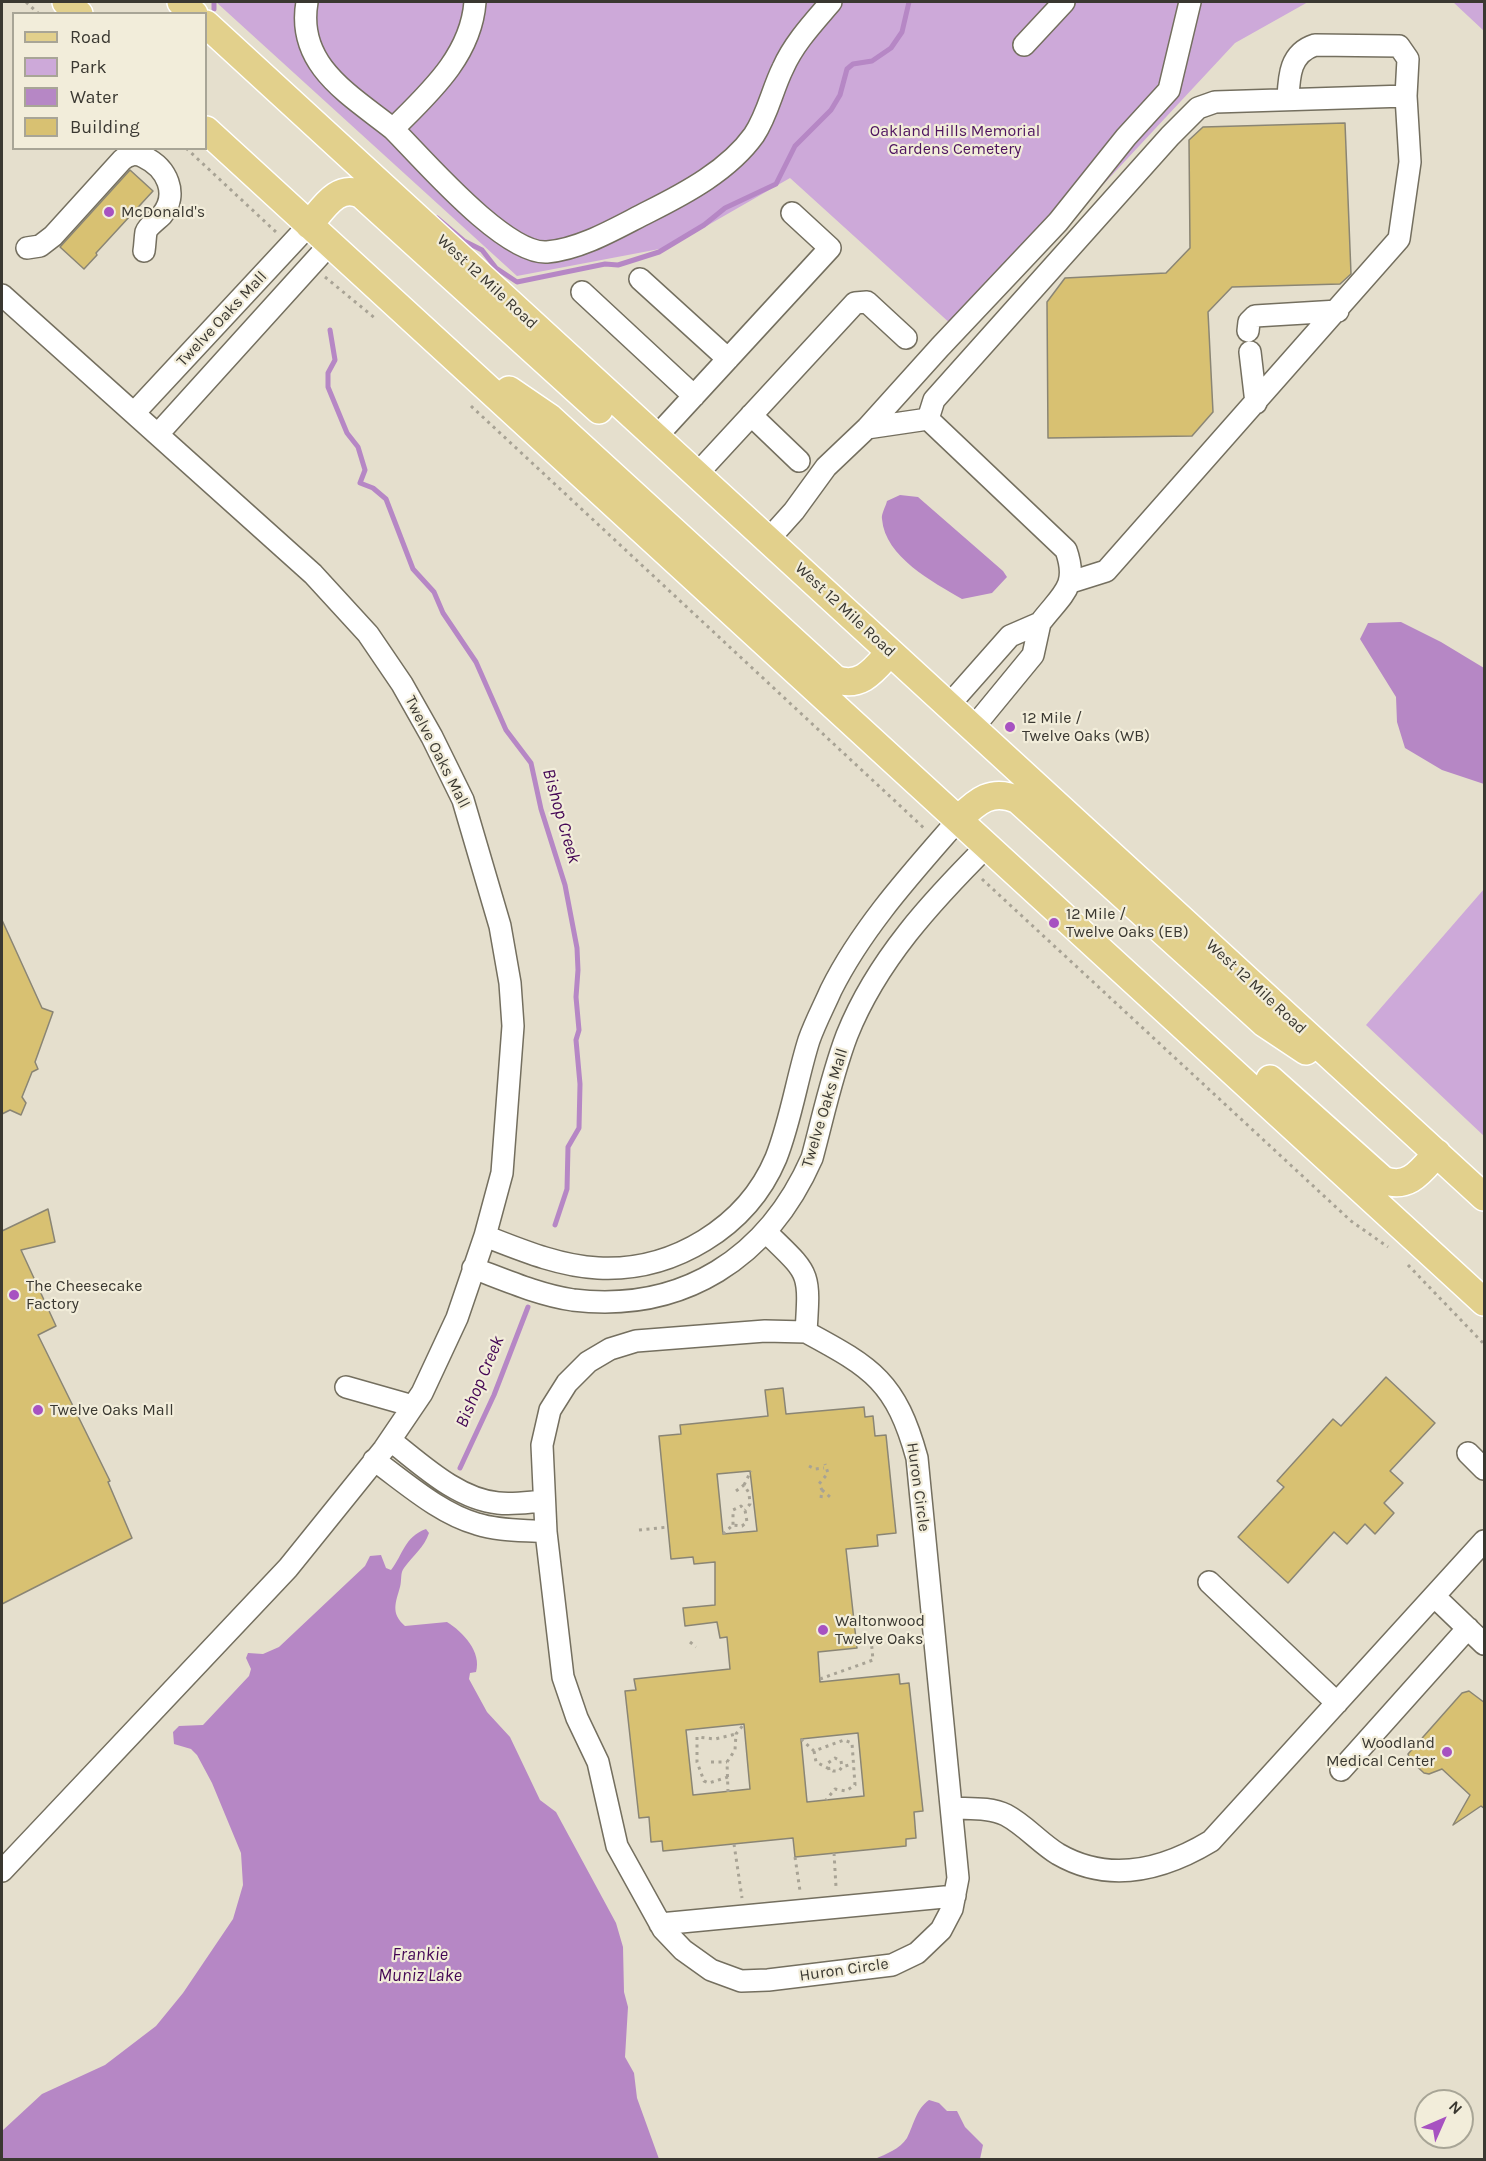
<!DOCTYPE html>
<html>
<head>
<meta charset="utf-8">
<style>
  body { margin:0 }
  #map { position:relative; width:1486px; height:2161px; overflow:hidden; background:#e5dfcd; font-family:Karla,sans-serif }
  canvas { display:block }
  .frame { position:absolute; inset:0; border:3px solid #3a3831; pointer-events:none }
  .legend { position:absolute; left:12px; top:12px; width:195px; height:138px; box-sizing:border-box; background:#f2edda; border:2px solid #a8a596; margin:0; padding:8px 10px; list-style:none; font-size:18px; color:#3a3831 }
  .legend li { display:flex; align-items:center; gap:12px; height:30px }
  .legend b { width:30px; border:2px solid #a8a596 }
  .north { position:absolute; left:1414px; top:2089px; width:60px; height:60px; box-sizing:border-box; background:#f2edda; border:2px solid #a8a596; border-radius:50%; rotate:45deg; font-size:16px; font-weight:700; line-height:24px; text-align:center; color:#3a3831 }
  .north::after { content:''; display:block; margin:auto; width:21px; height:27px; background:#a752c1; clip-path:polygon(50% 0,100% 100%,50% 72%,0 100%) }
</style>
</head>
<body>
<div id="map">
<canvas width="1486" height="2161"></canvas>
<div class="frame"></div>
<ul class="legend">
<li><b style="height:8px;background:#e2d08c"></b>Road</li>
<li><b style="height:16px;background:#cda9d9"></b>Park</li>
<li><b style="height:16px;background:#b687c5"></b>Water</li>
<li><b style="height:16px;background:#d8c172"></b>Building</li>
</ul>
<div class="north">N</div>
</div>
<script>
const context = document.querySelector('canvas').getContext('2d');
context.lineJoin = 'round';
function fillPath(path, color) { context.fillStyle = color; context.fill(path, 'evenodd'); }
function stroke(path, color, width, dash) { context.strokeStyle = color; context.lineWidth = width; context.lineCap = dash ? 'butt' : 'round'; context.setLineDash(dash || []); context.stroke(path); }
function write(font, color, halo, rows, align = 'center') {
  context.font = font + ' Karla,sans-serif'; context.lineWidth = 4.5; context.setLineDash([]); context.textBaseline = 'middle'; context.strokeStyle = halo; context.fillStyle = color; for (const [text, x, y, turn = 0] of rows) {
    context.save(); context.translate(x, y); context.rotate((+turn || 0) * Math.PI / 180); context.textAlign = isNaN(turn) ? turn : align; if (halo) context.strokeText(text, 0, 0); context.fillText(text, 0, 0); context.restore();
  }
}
fillPath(new Path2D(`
  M216,2H1308L1235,43L963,335L790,178L670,247L517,276Z
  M1453,2H1484V31Z
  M1484,889V1136L1366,1025Z`), '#cda9d9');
fillPath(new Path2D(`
  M900,495L918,497L1003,571L1007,577L992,593L962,599C933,582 885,557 882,519C881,514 886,506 887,501Z
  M1401,622L1441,642L1484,668V784L1442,770L1405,748L1397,722L1396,697L1360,639L1368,623Z
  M426,1529L429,1533C424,1548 413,1555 404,1568C400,1573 402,1580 400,1587C396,1602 390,1613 405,1626L447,1622C463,1632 482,1652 476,1672L470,1673L469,1679L487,1712L510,1737L540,1800L556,1812L616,1923L623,1947L624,1992L628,2007L625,2057L634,2073L637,2098L659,2159H2V2131L42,2094L105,2065L156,2026L183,1993L233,1919L243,1885L241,1853L212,1783L197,1755L191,1749L174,1744L173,1732L179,1726L203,1725L249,1676L251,1669L246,1658L248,1653L263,1654L279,1647L365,1566L370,1556L381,1555L386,1568L391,1570C403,1555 404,1537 426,1529Z
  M929,2100L939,2103L947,2111H957L965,2127L983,2145L980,2159H875C886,2154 900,2149 907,2138C914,2124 916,2109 929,2100Z`), '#b687c5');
stroke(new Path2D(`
  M214,9V2
  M437,218L464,241L482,250L496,268L517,282L605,264L618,265L659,252L704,225L725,208L776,184L795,146L831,110L840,95L847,69L853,64L872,61L891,48L902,32L909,2
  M330,330L335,360L328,373V387L347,433L358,447L365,470L360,483L373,488L386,499L413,569L434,592L443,613L476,662L506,730L531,763L541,809L565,885L577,948L578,970L576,997L579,1030L576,1040L580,1084L579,1128L568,1147L567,1189L555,1225
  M460,1468L494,1395L528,1307`), '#b687c5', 5);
const building = new Path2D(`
  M1345,123L1351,274L1340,284L1232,287L1208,312L1213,412L1192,436L1048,438L1047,302L1065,278L1166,273L1190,248L1189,140L1203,127Z
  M130,170L153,191L96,253L97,255L84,269L60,247Z
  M2,920L42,1008L53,1012L35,1062L38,1069L32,1072L22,1097L26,1103L21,1115L10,1110L2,1114Z
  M48,1209L55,1242L21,1250L56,1326L38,1335L110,1481L108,1482L132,1538L2,1604V1231Z
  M1386,1377L1435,1423L1390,1471L1403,1483L1384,1503L1394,1513L1375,1534L1365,1524L1347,1544L1334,1532L1288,1583L1238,1537L1284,1487L1277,1481L1333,1419L1341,1426Z
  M783,1388L786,1414L864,1407L865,1417L873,1416L875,1436L886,1435L896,1533L877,1535L878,1546L846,1549L857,1648L818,1652L820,1682L899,1674L900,1684L909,1683L923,1811L914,1812L916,1838L906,1839V1846L795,1857L793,1838L663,1851L662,1841L651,1842L649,1817L639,1818L625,1691L636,1690L634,1679L730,1669L727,1637L720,1638L717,1622L685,1626L683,1608L715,1605V1562L694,1564L693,1557L671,1559L659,1436L681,1434L680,1425L768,1416L765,1390ZM750,1471L757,1531L723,1534L717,1474ZM744,1724L750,1789L693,1795L686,1730ZM858,1733L864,1796L807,1802L801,1739Z
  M1469,1691L1485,1703V1809L1481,1806L1453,1825L1470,1795L1442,1769L1429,1774L1424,1773L1410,1760L1408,1754L1462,1693Z`);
fillPath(building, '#d8c172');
stroke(building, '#8a8574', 1.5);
const minor = new Path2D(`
  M307,2C296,65 349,94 393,129C429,93 471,56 475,2
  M1024,45L1064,2
  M1288,98C1289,76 1290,53 1315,45L1399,46L1408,59L1406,96
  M393,129C423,159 505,255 547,252C582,249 618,227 648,212C686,193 729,170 754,135C768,114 772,90 783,68C794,43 814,22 831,2
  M27,248L40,246L53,236L122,160C129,154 136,153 144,157C167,168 179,194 162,215C157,220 148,226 146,232C145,238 145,245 144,251
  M640,279L728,359
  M582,292L694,396
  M2,295L313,574L368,634L402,684L432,737L463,800L500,926L510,983L513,1026L502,1173L485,1236L457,1318L422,1393L384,1449L288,1568L2,1871
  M1248,331L1249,322L1255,316L1338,311
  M1250,352L1256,403
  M134,413L309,225
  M751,415L799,461
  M928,419L934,400L1170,136L1198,108L1215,102L1406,96L1410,162L1399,239L1106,571L1071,582
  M928,419L1066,550C1079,587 1062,594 1040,623
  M867,428L928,419
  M158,434L330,244
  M656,437L830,248L792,213
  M697,474L855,303L867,302L906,338
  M768,540L794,511L826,467L867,428L940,347L1058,222L1126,137L1169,90L1190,2
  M949,705L1010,636L1040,623L1033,655L973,728
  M767,1233C810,1275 810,1270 806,1332C873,1368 896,1382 917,1458L958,1878L952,1909L941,1930L917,1953L892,1965L768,1980L741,1981L711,1970L683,1950L663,1929L617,1846L598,1762L577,1718L563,1677L546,1532L542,1445L550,1410L567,1383L588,1362L610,1349L636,1341L765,1331L806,1332
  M485,1236C521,1250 559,1266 598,1268C673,1272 747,1227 776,1158C791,1120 797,1078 809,1040C815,1023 824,1006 831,990C863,926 913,872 959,819
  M473,1268C505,1280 539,1295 573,1300C683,1313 768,1258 812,1158C823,1117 832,1074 847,1035C877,960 932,901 988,845
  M346,1387L413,1406
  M390,1440C421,1464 457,1499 498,1503C513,1505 529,1502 544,1501
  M1468,1453L1484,1469
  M374,1460C406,1483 439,1513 477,1524C499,1531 523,1530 546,1532
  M1209,1582L1337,1703
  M1434,1596L1484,1644
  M1341,1770L1468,1628
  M952,1808C969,1809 990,1807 1006,1815C1025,1825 1040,1843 1058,1854C1110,1884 1163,1870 1211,1841L1484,1541
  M660,1924L955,1896`);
const major = new Path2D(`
  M66,2L79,14
  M181,2L194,14
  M206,24L1484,1197
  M206,130L1484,1302
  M309,225C323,209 338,182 362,195L599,410
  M509,390L550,418L835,679C861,689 874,670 890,652
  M959,819C977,801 992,788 1018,800L1264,1023L1306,1051
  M1270,1079L1383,1180C1409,1190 1421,1171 1437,1153`);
stroke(minor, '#746f5f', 24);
stroke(major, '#fff', 30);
stroke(new Path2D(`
  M26,2L39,14
  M186,148L276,232
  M325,277L376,319
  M471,406L925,829
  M982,879L1351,1221L1388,1247
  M1408,1265L1484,1344
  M809,1466L815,1469L824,1468
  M744,1485L751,1471
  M822,1490L830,1497
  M736,1491L744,1485L749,1493L750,1504L745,1510
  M821,1498L822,1490L819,1484L828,1473L825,1464
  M639,1530L668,1527
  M723,1534L733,1525L742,1526L747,1522L745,1510L741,1506L733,1510V1525
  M690,1642L696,1647
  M820,1679L873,1660L871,1638
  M801,1739L814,1751L844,1740L852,1743L855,1785L846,1791L835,1789L826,1800
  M814,1751L816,1762L833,1771H839L842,1767L852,1764
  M711,1762H727
  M829,1770L828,1763L835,1758L841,1761L842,1767
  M728,1777L709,1783L704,1781L697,1762V1737L715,1739L736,1734
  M728,1792L727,1762L735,1750L736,1734L744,1724
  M734,1844L742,1898
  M834,1853L836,1887
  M795,1857L800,1891`), '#a8a395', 3, [3, 4.5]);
stroke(minor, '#fff', 21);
stroke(major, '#e2d08c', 27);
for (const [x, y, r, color] of [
  [109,212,6,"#a752c1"],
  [1010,727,6,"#a752c1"],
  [1054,923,6,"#a752c1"],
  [14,1295,6,"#a752c1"],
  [38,1410,6,"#a752c1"],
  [823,1630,6,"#a752c1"],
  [1447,1752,6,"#a752c1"]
]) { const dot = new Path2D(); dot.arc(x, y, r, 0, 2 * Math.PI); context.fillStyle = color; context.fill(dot); stroke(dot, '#f2edda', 2); }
write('16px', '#4e135f', '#f2edda', [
  ["Oakland Hills Memorial",955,131],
  ["Gardens Cemetery",955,149]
]);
write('16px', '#3a3831', '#f2edda', [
  ["McDonald's",121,212],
  ["12 Mile /",1022,718],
  ["Twelve Oaks (WB)",1022,736],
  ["12 Mile /",1066,914],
  ["Twelve Oaks (EB)",1066,932],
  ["The Cheesecake",26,1286],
  ["Factory",26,1304],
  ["Twelve Oaks Mall",50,1410],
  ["Waltonwood",835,1621],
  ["Twelve Oaks",835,1639],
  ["Woodland",1435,1743,"right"],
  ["Medical Center",1435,1761,"right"]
], 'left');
write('16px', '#3a3831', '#f2edda', [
  ["West 12 Mile Road",487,282,43],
  ["Twelve Oaks Mall",222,319,-47],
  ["West 12 Mile Road",845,610,43],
  ["Twelve Oaks Mall",437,752,63],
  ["West 12 Mile Road",1256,987,43],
  ["Twelve Oaks Mall",825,1108,-73],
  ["Huron Circle",918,1487,82],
  ["Huron Circle",844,1970,-8]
]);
write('italic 18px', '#440655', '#f2edda', [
  ["Bishop Creek",561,816,74],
  ["Bishop Creek",480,1382,-67],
  ["Frankie",420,1955],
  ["Muniz Lake",420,1976]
]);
</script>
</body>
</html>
